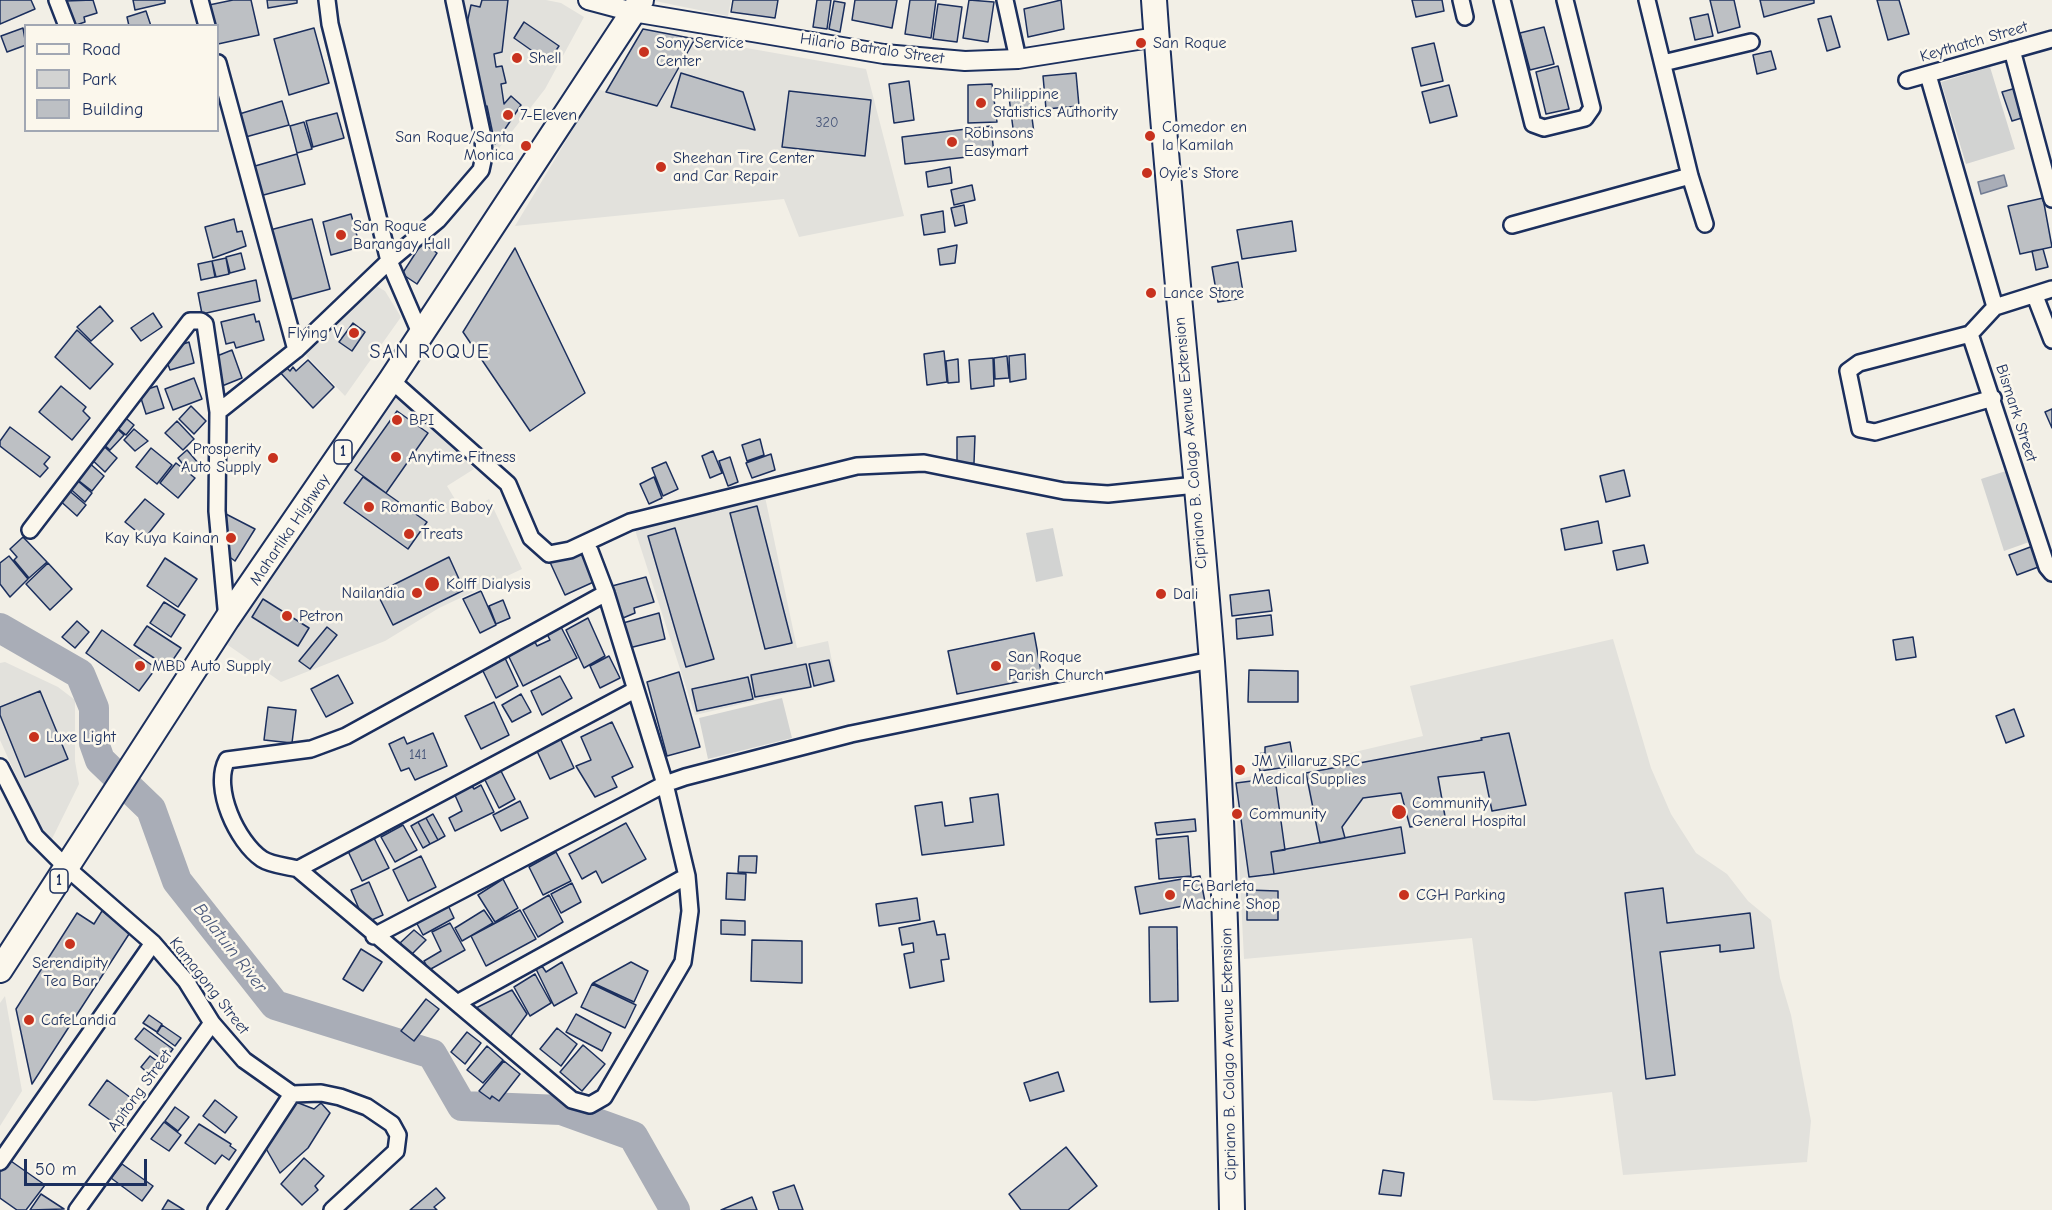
<!DOCTYPE html>
<html>
<head>
<meta charset="utf-8">
<style>
  body { margin:0 }
  #map { position:relative; width:2052px; height:1210px; overflow:hidden; background:#f2efe6; font-family:"Comic Neue",sans-serif }
  canvas { display:block }
  .legend { position:absolute; left:24px; top:24px; width:195px; height:108px; box-sizing:border-box; background:#fbf7ec; border:2px solid #a1a7b3; margin:0; padding:8px 10px; list-style:none; font-size:18px; color:#1b2f5e }
  .legend li { display:flex; align-items:center; gap:12px; height:30px }
  .legend b { width:30px; border:2px solid #a1a7b3 }
  .scale { position:absolute; left:24px; top:1159px; width:123px; height:27px; box-sizing:border-box; border:3px solid #1b2f5e; border-top:0; padding-left:8px; font-size:18px; line-height:21px; white-space:nowrap; color:#1b2f5e; -webkit-text-stroke:4px #fbf7ec; paint-order:stroke }
</style>
</head>
<body>
<div id="map">
<canvas width="2052" height="1210"></canvas>
<ul class="legend">
<li><b style="height:8px;background:#fbf7ec"></b>Road</li>
<li><b style="height:16px;background:#d2d3d2"></b>Park</li>
<li><b style="height:16px;background:#bdc0c4"></b>Building</li>
</ul>
<div class="scale">50 m</div>
</div>
<script>
const context = document.querySelector('canvas').getContext('2d');
context.lineJoin = 'round';
function fillPath(path, color) { context.fillStyle = color; context.fill(path, 'evenodd'); }
function stroke(path, color, width, dash) { context.strokeStyle = color; context.lineWidth = width; context.lineCap = dash ? 'butt' : 'round'; context.setLineDash(dash || []); context.stroke(path); }
function write(font, color, halo, rows, align = 'center') {
  context.font = font + ' "Comic Neue",sans-serif'; context.lineWidth = 5; context.setLineDash([]); context.textBaseline = 'middle'; context.strokeStyle = halo; context.fillStyle = color; for (const [text, x, y, turn = 0] of rows) {
    context.save(); context.translate(x, y); context.rotate((+turn || 0) * Math.PI / 180); context.textAlign = isNaN(turn) ? turn : align; if (halo) context.strokeText(text, 0, 0); context.fillText(text, 0, 0); context.restore();
  }
}
fillPath(new Path2D(`
  M460,0H546L561,3L584,17L545,89L493,156Z
  M650,0H731L728,16Z
  M695,39L866,69L904,216L799,237L784,199L515,226L597,89L657,106Z
  M375,285L385,291L401,317L345,396L301,350Z
  M395,388L461,453L474,469L447,486L464,514L489,499L522,569L439,608L385,641L281,682L225,643Z
  M764,492L797,648L828,641L836,682L695,715L633,524Z
  M1613,639L1651,768L1671,814L1696,853L1727,874L1748,901L1771,920L1780,978L1791,1015L1811,1121L1807,1162L1623,1175L1612,1092L1535,1101L1493,1100L1472,938L1244,959L1235,780L1423,736L1410,686Z
  M5,662L58,687L75,700V761L79,784L48,847L0,740V663Z
  M5,996L22,1091L0,1126V1003Z`), '#e2e1dc');
fillPath(new Path2D(`
  M1990,67L2015,149L1966,164L1941,82Z
  M2009,470L2032,541L2004,551L1981,479Z
  M1053,528L1063,576L1036,582L1026,533Z
  M782,698L792,738L708,759L699,718Z`), '#d2d3d2');
const water = new Path2D(`
  M2004,175L2007,186L1981,194L1978,182Z`);
fillPath(water, '#a9adb7');
stroke(water, '#707b93', 1.5);
stroke(new Path2D(`
  M0,628L80,674L94,708V743L100,760L151,809L177,881L275,1005L432,1054L462,1106L561,1110L633,1136L675,1210`), '#a9adb7', 30);
const building = new Path2D(`
  M0,0H31L35,9L0,24Z
  M93,0L97,13L84,17L85,22L73,26L65,1Z
  M133,0H165V3L135,10Z
  M233,0H251L259,35L218,44V26H213L209,5Z
  M267,0H297V3L268,8Z
  M482,0H508L502,52L494,54L496,67L502,66L506,83L501,84L504,104L511,96L521,105L495,144L487,106L483,107L466,28L471,5L480,7Z
  M733,0H778L775,18L731,12Z
  M817,0H831L827,29L813,27Z
  M855,0H897L892,28L852,20Z
  M910,0H936L931,38L905,34Z
  M969,0L994,2L988,42L963,38Z
  M1061,0L1064,29L1028,37L1024,9Z
  M1412,0H1442L1444,11L1416,17Z
  M1710,0H1734L1740,27L1718,33Z
  M1760,0H1814V3L1764,17Z
  M1877,0H1899L1909,34L1888,40Z
  M834,1L845,3L840,32L829,29Z
  M938,4L962,7L957,42L933,39Z
  M146,11L151,26H129L127,17Z
  M1708,14L1713,36L1695,40L1690,18Z
  M1831,16L1840,47L1827,51L1818,19Z
  M524,22L559,46L548,62L514,38Z
  M1544,27L1554,64L1530,70L1520,33Z
  M23,28L26,45L7,52L1,36Z
  M314,28L329,83L289,95L274,39Z
  M643,29L695,39L657,106L606,92Z
  M1434,43L1443,81L1421,86L1412,48Z
  M1771,51L1776,69L1757,74L1753,55Z
  M1558,66L1569,109L1546,114L1536,72Z
  M681,73L743,92L755,130L671,107Z
  M1076,73L1079,106L1046,109L1043,76Z
  M909,81L914,120L894,123L889,84Z
  M992,84L997,122L968,123V85Z
  M1449,85L1457,116L1430,123L1422,92Z
  M2016,88L2025,117L2012,121L2002,92Z
  M789,91L871,100L865,156L782,147Z
  M1029,95L1034,133L1014,136L1009,97Z
  M282,101L289,125L242,138L236,115Z
  M337,113L344,138L313,147L306,121Z
  M304,122L312,149L297,153L290,126Z
  M991,126L994,154L905,164L902,137Z
  M297,154L305,184L256,197L248,168Z
  M950,167L952,183L928,187L926,172Z
  M972,185L975,200L954,205L951,190Z
  M2043,198L2052,247L2020,254L2008,206Z
  M964,205L967,223L955,226L951,208Z
  M943,211L945,232L924,235L921,215Z
  M351,214L360,247L331,255L323,222Z
  M234,219L237,232L242,231L246,246L213,258L205,227Z
  M312,219L330,289L289,300L270,230Z
  M1292,221L1296,251L1242,259L1237,230Z
  M422,243L437,253L417,284L402,274Z
  M957,245L955,263L940,265L938,249Z
  M515,248L585,393L530,431L463,332Z
  M2043,249L2048,267L2036,270L2032,251Z
  M241,253L245,269L230,273L226,257Z
  M226,258L229,274L216,277L212,261Z
  M212,261L215,277L201,280L198,264Z
  M1238,262L1244,298L1218,302L1212,267Z
  M256,280L260,301L202,314L198,293Z
  M100,306L113,321L91,341L77,327Z
  M153,313L162,327L141,341L131,328Z
  M254,314L256,322L259,321L264,340L236,348L234,342L226,344L221,322Z
  M353,323L365,332L352,351L339,342Z
  M77,330L113,364L90,389L55,357Z
  M189,342L194,363L170,370L166,359L172,348Z
  M232,350L242,378L222,386L212,358Z
  M944,351L947,382L927,385L924,354Z
  M1025,354L1026,379L1010,382L1009,356Z
  M1007,356L1009,378L995,379L994,358Z
  M993,358L994,386L971,389L969,360Z
  M958,359L959,382L948,383L946,361Z
  M308,360L334,387L313,408L278,370L284,365L290,371L293,367L296,371Z
  M194,378L202,399L173,410L165,389Z
  M61,386L86,407L83,411L90,418L72,440L39,412Z
  M157,386L164,408L146,414L139,392Z
  M191,406L206,421L194,434L179,419Z
  M2052,409V428L2045,412Z
  M397,411L428,433L386,493L355,470Z
  M121,414L134,425L126,435L113,424Z
  M177,421L194,439L183,450L165,433Z
  M113,425L124,435L110,450L100,441Z
  M10,427L50,457L44,464L48,468L40,477L0,446V441Z
  M134,429L148,441L135,451L124,440Z
  M975,436L974,463L957,464V437Z
  M760,439L764,455L747,461L742,445Z
  M99,442L117,458L105,472L88,456Z
  M151,448L172,465L157,484L136,467Z
  M187,450L199,464L189,472L178,458Z
  M713,451L722,473L710,478L702,456Z
  M771,454L775,470L752,478L746,463Z
  M730,457L738,482L728,486L719,461Z
  M87,461L104,476L92,491L74,477Z
  M666,462L678,489L663,496L652,468Z
  M176,463L195,478L178,498L160,483Z
  M1624,470L1630,496L1606,502L1600,476Z
  M72,476L92,493L85,502L66,485Z
  M363,477L427,522L408,549L344,503Z
  M654,477L662,498L649,504L640,484Z
  M66,488L86,505L77,516L57,498Z
  M145,499L164,514L145,538L125,522Z
  M757,506L792,643L765,649L730,513Z
  M224,513L255,529L235,561L224,553Z
  M1598,521L1602,543L1565,550L1561,529Z
  M675,528L714,659L686,667L648,536Z
  M23,537L47,562L29,578L14,560L17,557L10,549Z
  M1644,545L1648,563L1617,570L1613,551Z
  M584,546L598,580L565,595L549,560Z
  M2033,546L2041,566L2017,575L2009,555Z
  M9,556L28,579L10,597L0,584V563Z
  M449,557L464,590L393,625L377,593Z
  M165,558L197,579L178,607L147,586Z
  M48,563L72,589L50,610L26,584Z
  M646,577L654,602L634,608L635,613L623,618L612,586Z
  M1269,590L1272,611L1232,616L1230,595Z
  M481,591L496,625L480,633L463,599Z
  M263,599L309,628L298,646L252,617Z
  M503,600L510,618L496,624L489,606Z
  M164,602L185,615L171,637L150,623Z
  M659,613L665,639L629,648L623,623Z
  M1271,615L1273,635L1237,639L1236,619Z
  M588,618L605,656L584,668L566,630Z
  M77,621L89,632L75,648L62,637Z
  M147,626L181,648L168,667L134,645Z
  M327,627L337,635L310,669L299,661Z
  M561,627L577,658L523,686L508,655L535,642L537,646L550,640L547,634Z
  M102,630L156,668L139,691L86,653Z
  M1034,633L1042,677L957,694L948,651Z
  M1913,637L1916,657L1896,660L1893,640Z
  M609,656L620,678L600,688L590,666Z
  M505,658L518,686L496,698L482,669Z
  M829,660L834,681L814,686L809,664Z
  M806,664L811,687L755,697L751,675Z
  M1249,670L1298,671V702H1248Z
  M679,672L700,747L667,756L647,682Z
  M338,675L353,703L326,717L311,689Z
  M560,676L572,698L542,715L531,691Z
  M748,677L753,699L697,711L692,689Z
  M40,691L68,759L25,777L0,715V707Z
  M521,694L531,712L512,722L502,705Z
  M494,702L509,735L481,749L465,716Z
  M268,707L296,710L292,743L264,740Z
  M2014,709L2024,736L2006,743L1996,716Z
  M612,722L633,767L612,777L617,787L595,797L576,766L591,760L581,737Z
  M433,733L447,766L415,780L409,768L401,771L389,744L404,737L407,744Z
  M1509,733L1526,805L1492,811L1484,772L1438,777L1446,822L1410,827L1401,793L1363,798L1342,827L1345,838L1320,843L1306,773L1482,740L1481,738Z
  M560,738L574,768L550,779L536,749Z
  M1290,742L1294,766L1260,771L1257,754L1265,753V747Z
  M500,769L515,799L499,808L484,778Z
  M1275,778L1285,850L1271,852L1274,874L1249,877L1236,783Z
  M481,785L494,812L455,831L449,818L462,811L454,793L465,788L472,786L474,789Z
  M998,794L1004,845L922,855L915,806L942,802L945,826L973,822L970,798Z
  M520,801L528,818L501,831L493,815Z
  M433,814L445,836L438,840L426,818Z
  M426,818L438,840L430,844L418,822Z
  M1195,819L1196,831L1157,835L1155,823Z
  M418,822L430,844L423,848L411,826Z
  M626,823L646,859L602,883L596,871L582,879L569,854Z
  M403,825L417,850L395,862L381,837Z
  M1401,827L1405,853L1274,874L1271,852Z
  M373,836L389,868L362,881L347,849Z
  M1188,836L1191,876L1159,879L1156,839Z
  M556,852L571,881L543,895L529,867Z
  M421,856L436,887L408,901L393,870Z
  M739,856H757L756,873L738,872Z
  M727,873L746,874L745,900L726,899Z
  M1200,876L1205,902L1140,914L1135,887Z
  M503,879L518,908L495,922L478,895Z
  M369,882L383,915L365,923L351,890Z
  M572,883L581,902L561,913L551,894Z
  M1663,888L1667,923L1750,913L1754,948L1720,952V945L1660,952L1675,1075L1646,1079L1625,893Z
  M1247,890L1278,891V920H1247Z
  M549,895L563,922L538,937L523,910Z
  M917,898L920,920L879,926L876,904Z
  M447,903L454,918L423,935L415,920Z
  M484,910L493,923L462,941L455,928Z
  M520,910L536,939L486,966L471,936Z
  M102,911L131,931L32,1084L16,1009L77,913L94,924Z
  M721,920L745,921V935L721,934Z
  M934,921L937,935L945,934L949,959L941,960L944,981L910,988L904,954L914,952L913,943L902,945L899,928Z
  M450,923L465,950L429,970L424,961L441,951L432,932Z
  M1149,927H1177L1178,1001L1150,1002Z
  M414,930L426,940L412,954L400,943Z
  M752,940L802,941V983L751,981Z
  M361,949L382,962L363,991L343,979Z
  M562,962L577,993L554,1006L536,969L542,966L546,972Z
  M631,962L648,971L634,1002L593,983Z
  M535,974L551,1003L530,1016L514,987Z
  M592,984L636,1005L625,1028L581,1007Z
  M512,990L527,1014L510,1037L476,1008Z
  M426,999L439,1009L414,1041L401,1031Z
  M576,1014L611,1033L602,1051L566,1032Z
  M149,1015L162,1024L157,1032L143,1023Z
  M162,1025L181,1038L175,1046L157,1033Z
  M144,1028L173,1049L164,1061L135,1039Z
  M557,1028L577,1044L561,1066L540,1049Z
  M467,1032L481,1043L465,1064L451,1052Z
  M583,1045L605,1064L582,1091L560,1072Z
  M487,1046L503,1060L483,1083L467,1070Z
  M150,1056L161,1064L151,1076L141,1067Z
  M504,1061L520,1074L499,1101L492,1096L490,1099L479,1091Z
  M1058,1072L1064,1091L1030,1101L1024,1083Z
  M107,1080L131,1098L123,1109L127,1112L117,1125L89,1105Z
  M215,1100L237,1117L225,1133L203,1116Z
  M296,1102L314,1109L321,1103L330,1113L308,1148L280,1173L264,1145Z
  M175,1107L189,1117L178,1131L165,1121Z
  M164,1122L181,1135L169,1151L151,1139Z
  M199,1124L231,1144L230,1146L236,1150L229,1160L222,1155L215,1164L185,1143Z
  M1066,1147L1097,1186L1068,1210H1021L1009,1194Z
  M304,1158L324,1176L315,1186L318,1190L302,1205L281,1184Z
  M8,1159L45,1185L26,1210H17L0,1198V1170Z
  M122,1164L153,1186L142,1201L111,1178Z
  M1383,1170L1404,1173L1401,1196L1379,1194Z
  M794,1185L803,1210H779L773,1192Z
  M436,1188L445,1198L434,1207L437,1210H410Z
  M41,1194L64,1209L30,1210Z
  M752,1197L757,1210H721Z
  M168,1200L184,1210H162Z`);
fillPath(building, '#bdc0c4');
stroke(building, '#1b2f5e', 1.5);
const minor = new Path2D(`
  M57,0L67,26
  M200,0L207,26
  M327,0L330,24L389,261L421,335
  M1005,0L1018,59
  M1461,0L1465,17
  M1502,0L1533,124L1544,128L1585,118L1592,108L1565,0
  M1647,0L1690,176L1705,224
  M2012,50L2052,199
  M218,63L296,350
  M1663,63L1751,42
  M1928,75L1995,307
  M1907,80L2052,39
  M1512,225L1690,176
  M2052,289L1995,307L1970,334L2047,567L2052,573
  M2035,296L2052,340
  M1970,334L1859,363L1848,371L1860,429L1875,432L1993,398
  M391,380L508,484L531,538L549,554L570,550L630,522L857,466L924,463L1064,491L1108,494L1196,485
  M218,412L296,350L389,261L438,220L481,170L484,156L483,137L454,0
  M30,530L190,321H201L205,324L218,412L217,511L227,619
  M606,593L346,736L311,749L227,760C212,788 237,842 262,859C271,865 287,866 298,869L635,690
  M0,767L35,836L67,868L153,943L186,981L212,1023L244,1060L292,1094L321,1093L340,1097L367,1107L392,1124L398,1135L396,1151L332,1210
  M298,869L572,1100L590,1105L604,1097L683,962L690,911L687,876L665,784L606,593L590,551
  M374,936L665,784L685,777L851,734L1211,660
  M457,1003L687,876
  M0,1162L153,943
  M77,1210L212,1023
  M216,1210L292,1094`);
const tertiary = new Path2D(`
  M588,0L633,12L884,54L965,61L1018,59L1157,37`);
const primary = new Path2D(`
  M1154,0C1169,221 1195,441 1212,662C1225,845 1228,1027 1232,1210
  M0,970L227,619L391,380L641,0`);
stroke(minor, '#1b2f5e', 20);
stroke(tertiary, '#1b2f5e', 22);
stroke(primary, '#1b2f5e', 28);
stroke(minor, '#fbf7ec', 15);
stroke(tertiary, '#fbf7ec', 18);
stroke(primary, '#fbf7ec', 24);
for (const [x, y, r, color] of [
  [1141,43,6,"#c8321e"],
  [644,52,6,"#c8321e"],
  [517,58,6,"#c8321e"],
  [981,103,6,"#c8321e"],
  [508,115,6,"#c8321e"],
  [1150,136,6,"#c8321e"],
  [952,142,6,"#c8321e"],
  [526,146,6,"#c8321e"],
  [661,167,6,"#c8321e"],
  [1147,173,6,"#c8321e"],
  [341,235,6,"#c8321e"],
  [1151,293,6,"#c8321e"],
  [354,333,6,"#c8321e"],
  [397,420,6,"#c8321e"],
  [396,457,6,"#c8321e"],
  [273,458,6,"#c8321e"],
  [369,507,6,"#c8321e"],
  [409,534,6,"#c8321e"],
  [231,538,6,"#c8321e"],
  [432,584,8,"#c8321e"],
  [417,593,6,"#c8321e"],
  [1161,594,6,"#c8321e"],
  [287,616,6,"#c8321e"],
  [140,666,6,"#c8321e"],
  [996,666,6,"#c8321e"],
  [34,737,6,"#c8321e"],
  [1240,770,6,"#c8321e"],
  [1399,812,8,"#c8321e"],
  [1237,814,6,"#c8321e"],
  [1170,895,6,"#c8321e"],
  [1404,895,6,"#c8321e"],
  [70,944,6,"#c8321e"],
  [29,1020,6,"#c8321e"]
]) { const dot = new Path2D(); dot.arc(x, y, r, 0, 2 * Math.PI); context.fillStyle = color; context.fill(dot); stroke(dot, '#fbf7ec', 2); }
write('14px', '#445378', null, [
  ["320",827,123],
  ["141",418,755]
]);
for (const [x, y, w] of [
  [343,452,18],
  [59,881,18]
]) { const box = new Path2D(); box.roundRect(x - w / 2, y - 12, w, 24, 4.5); context.fillStyle = '#fbf7ec'; context.fill(box); stroke(box, '#1b2f5e', 1.5); }
write('bold 15px', '#1b2f5e', null, [
  ["1",343,452],
  ["1",59,881]
]);
write('16px', '#1b2f5e', '#fbf7ec', [
  ["Keythatch Street",1974,42,-16],
  ["Hilario Batralo Street",872,49,8],
  ["Bismark Street",2016,413,72],
  ["Cipriano B. Colago Avenue Extension",1191,443,-95],
  ["Maharlika Highway",290,530,-56],
  ["Kamagong Street",209,986,52],
  ["Cipriano B. Colago Avenue Extension",1229,1054,-91],
  ["Apitong Street",140,1091,-54]
]);
write('16px', '#1b2f5e', '#fbf7ec', [
  ["Sony Service",656,43],
  ["Center",656,61],
  ["San Roque",1153,43],
  ["Shell",529,58],
  ["Philippine",993,94],
  ["Statistics Authority",993,112],
  ["7-Eleven",520,115],
  ["Comedor en",1162,127],
  ["la Kamilah",1162,145],
  ["Robinsons",964,133],
  ["Easymart",964,151],
  ["San Roque/Santa",514,137,"right"],
  ["Monica",514,155,"right"],
  ["Sheehan Tire Center",673,158],
  ["and Car Repair",673,176],
  ["Oyie's Store",1159,173],
  ["San Roque",353,226],
  ["Barangay Hall",353,244],
  ["Lance Store",1163,293],
  ["Flying V",342,333,"right"],
  ["BPI",409,420],
  ["Prosperity",261,449,"right"],
  ["Auto Supply",261,467,"right"],
  ["Anytime Fitness",408,457],
  ["Romantic Baboy",381,507],
  ["Treats",421,534],
  ["Kay Kuya Kainan",219,538,"right"],
  ["Kolff Dialysis",446,584],
  ["Nailandia",405,593,"right"],
  ["Dali",1173,594],
  ["Petron",299,616],
  ["San Roque",1008,657],
  ["Parish Church",1008,675],
  ["MBD Auto Supply",152,666],
  ["Luxe Light",46,737],
  ["JM Villaruz SPC",1252,761],
  ["Medical Supplies",1252,779],
  ["Community",1412,803],
  ["General Hospital",1412,821],
  ["Community",1249,814],
  ["FC Barleta",1182,886],
  ["Machine Shop",1182,904],
  ["CGH Parking",1416,895],
  ["Serendipity",70,963,"center"],
  ["Tea Bar",70,981,"center"],
  ["CafeLandia",41,1020]
], 'left');
write('italic 18px', '#465579', '#fbf7ec', [
  ["Balatuin River",230,948,52]
]);
context.letterSpacing = '1.5px';
write('20px', '#1b2f5e', '#fbf7ec', [
  ["SAN ROQUE",430,352]
]);
context.letterSpacing = '0px';
</script>
</body>
</html>
